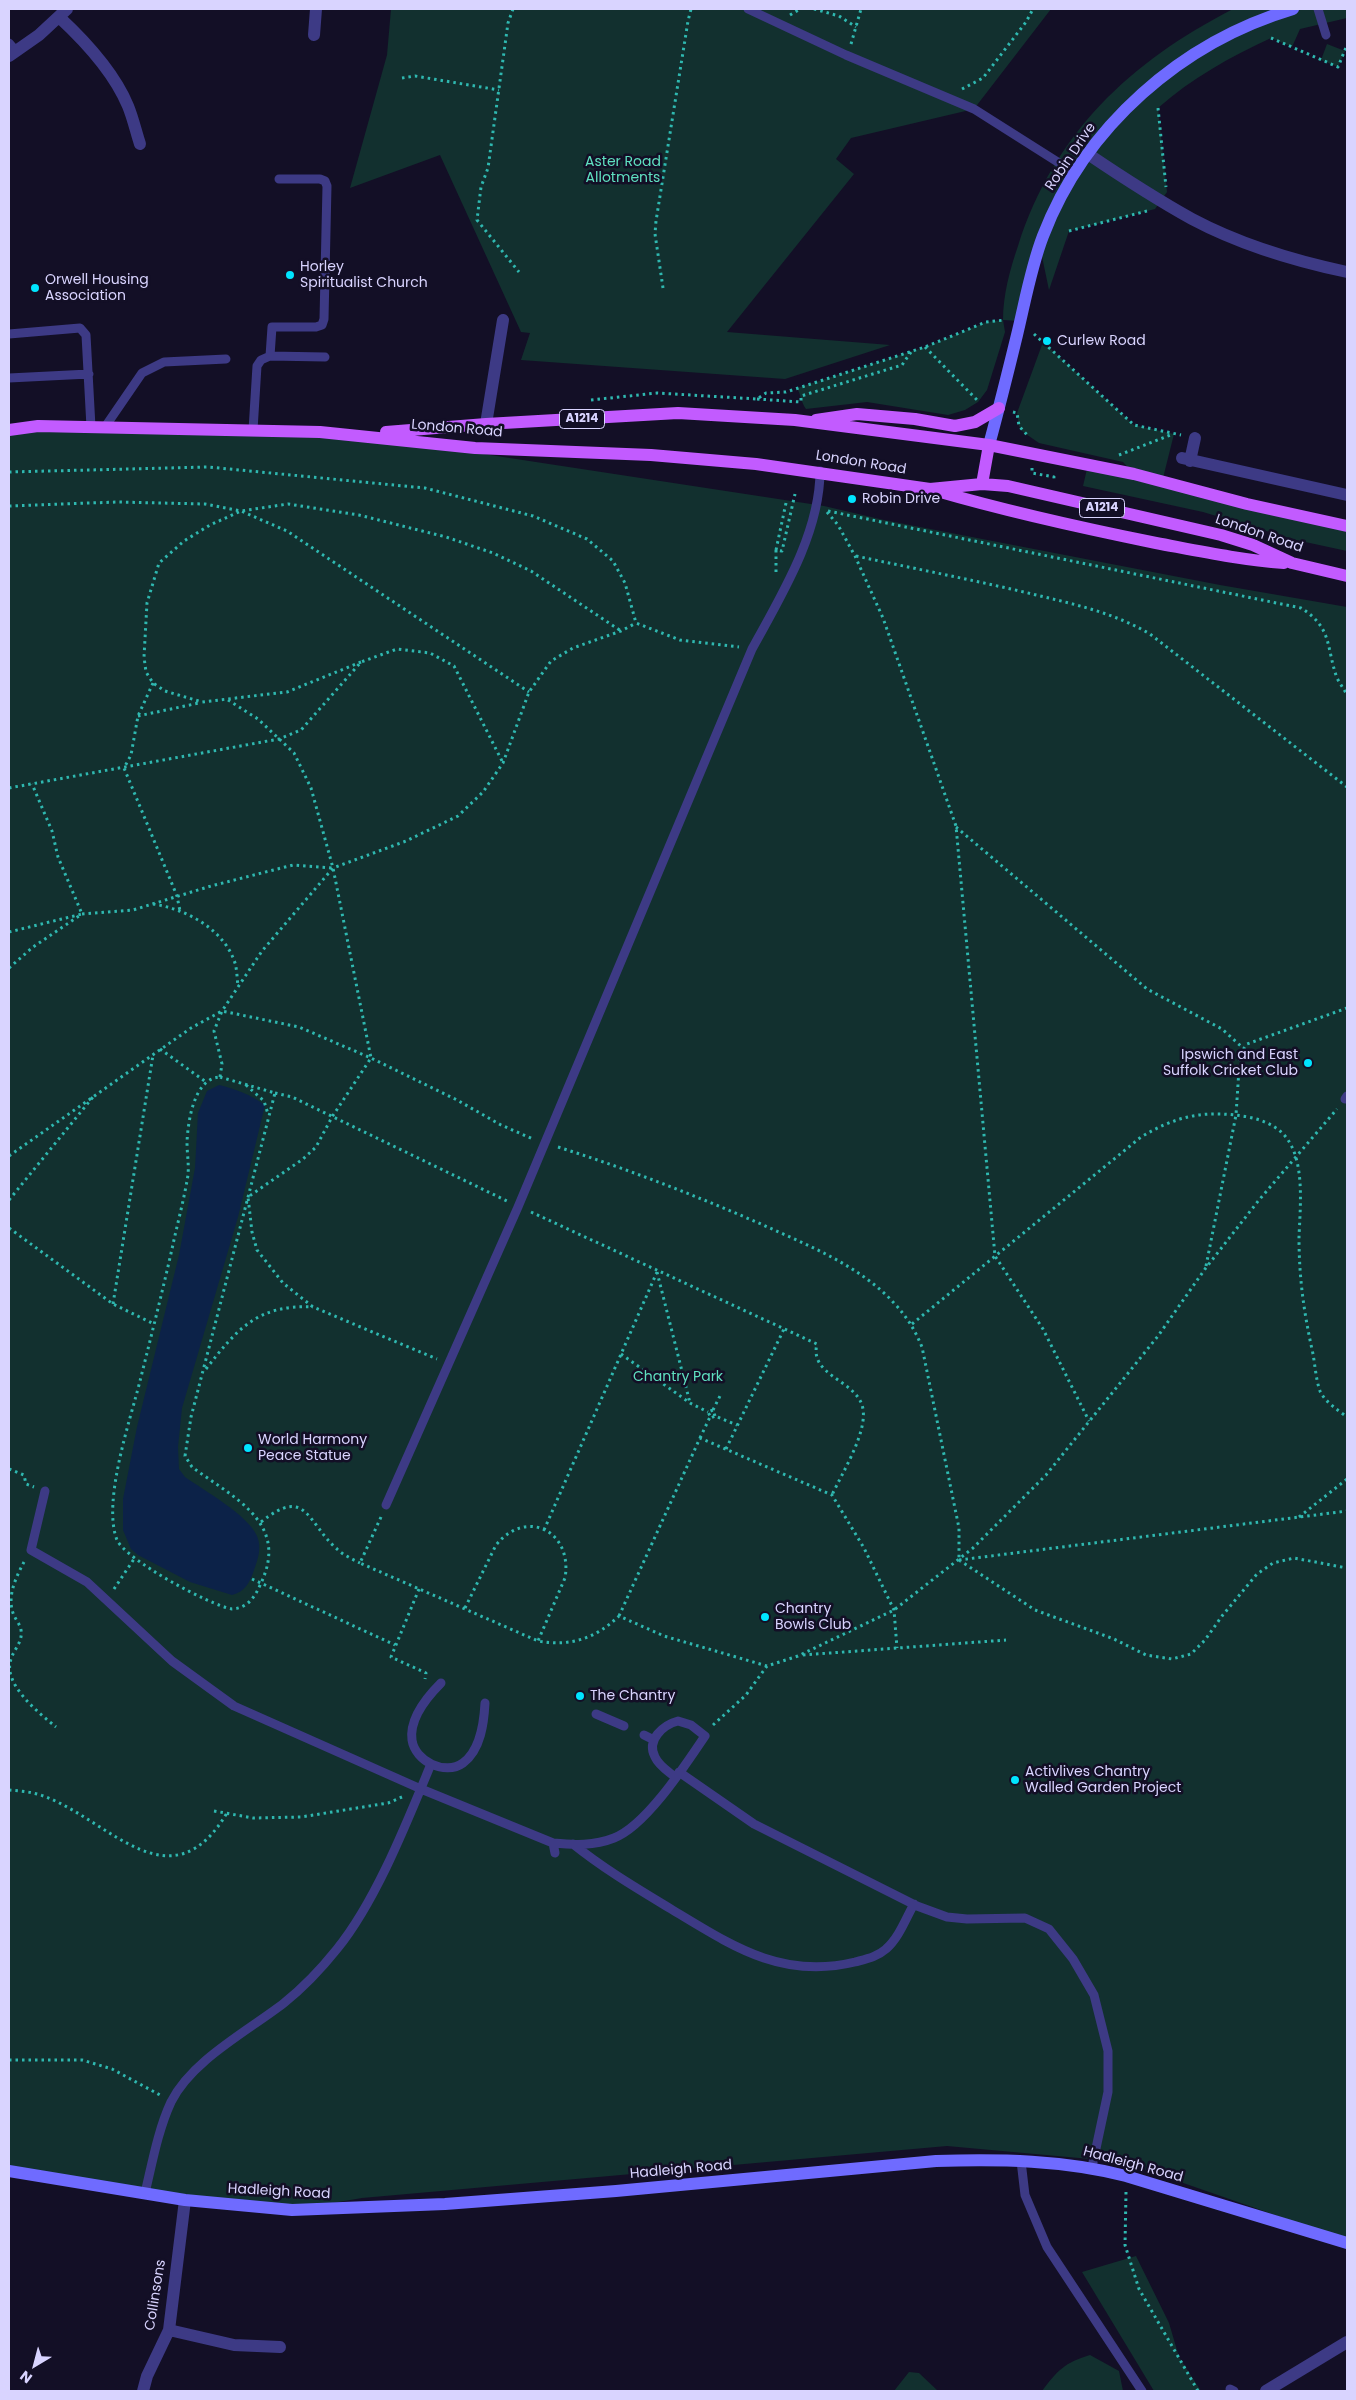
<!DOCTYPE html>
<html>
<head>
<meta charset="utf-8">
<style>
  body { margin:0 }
  #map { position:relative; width:1356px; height:2400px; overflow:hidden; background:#130f26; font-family:Poppins,sans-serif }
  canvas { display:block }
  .frame { position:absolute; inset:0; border:10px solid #d9d4ff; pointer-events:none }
  .north { position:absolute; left:10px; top:2340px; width:50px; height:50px; -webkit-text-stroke:4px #130f26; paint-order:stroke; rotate:217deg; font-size:14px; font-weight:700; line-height:20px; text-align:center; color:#d9d4ff }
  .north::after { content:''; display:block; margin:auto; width:18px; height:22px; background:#d9d4ff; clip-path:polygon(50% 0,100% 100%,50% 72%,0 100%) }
</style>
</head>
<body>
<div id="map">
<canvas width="1356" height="2400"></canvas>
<div class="frame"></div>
<div class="north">N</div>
</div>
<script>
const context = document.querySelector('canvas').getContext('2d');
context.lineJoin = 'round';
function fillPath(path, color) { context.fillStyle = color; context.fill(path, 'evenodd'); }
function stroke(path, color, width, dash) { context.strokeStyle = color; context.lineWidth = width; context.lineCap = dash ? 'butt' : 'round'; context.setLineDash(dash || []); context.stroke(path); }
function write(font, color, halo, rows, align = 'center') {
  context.font = font + ' Poppins,sans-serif'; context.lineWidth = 5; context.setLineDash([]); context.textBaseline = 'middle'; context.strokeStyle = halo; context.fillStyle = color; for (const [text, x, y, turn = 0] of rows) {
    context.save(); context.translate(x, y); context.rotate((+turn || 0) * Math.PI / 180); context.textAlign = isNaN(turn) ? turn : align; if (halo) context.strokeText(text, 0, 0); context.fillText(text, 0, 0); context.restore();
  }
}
fillPath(new Path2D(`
  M391,9H1051L974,109L851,138L836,159L854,174L727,332L890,345L785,379L521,360L530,333L521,332L440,155L350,188L387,55Z
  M1233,9H1347V18L1300,29L1292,47L1271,38C1230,57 1192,78 1158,108L1167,192L1155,209L1069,231L1049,290L1040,247L1020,321L1003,320L1005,332L987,390L978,402L965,410L948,415L867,402L806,409C801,402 801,395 797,388L925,347L986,322L1003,320C1003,295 1010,269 1018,246C1054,133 1130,62 1233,9Z
  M1327,44L1345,51L1338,67L1321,60Z
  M1043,342L1134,425L1174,434L1162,482L1134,474L1123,462L1039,443L1023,432L1019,426L1017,413Z
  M9,430L359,435L824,506L884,520L1220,585L1347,607V2240L1123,2162L947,2146L362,2198L292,2210L9,2171Z
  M1087,469L1347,524V551L1296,540L1203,512L1083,486Z
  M1136,2256L1169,2323L1179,2357L1201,2391H1154L1082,2272Z
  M1090,2355L1119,2371L1123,2391H1042C1058,2370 1064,2363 1090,2355Z
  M909,2372L919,2373L938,2391H894Z`), '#12302f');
fillPath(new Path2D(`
  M219,1085C236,1089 251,1095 265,1105L238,1217L182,1408L178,1447L179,1469L185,1477C205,1491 248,1515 257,1536C262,1548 258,1559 254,1570C250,1582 245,1592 232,1595L190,1582L138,1555L131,1549L123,1530V1499L137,1427L179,1255L195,1168L198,1113L207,1091Z`), '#0c2248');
stroke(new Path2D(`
  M513,9L508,23L488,168L481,187L477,220L519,272
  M814,9L839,16L856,27
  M790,15L800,9
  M1271,38L1338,67L1347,45
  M851,44L861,9
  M402,78L415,76L499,90
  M962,89L983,78L1026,22L1033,9
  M1158,108L1166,187
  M1069,231L1147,211
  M663,288L655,234L656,221L688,21L691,9
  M1034,334L1134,425L1181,435
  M925,347L979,402
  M757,399L801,402V396L902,365L911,352
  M591,400L657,393L757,399L766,393L786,392L925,347L986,322L1005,320
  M1013,412L1017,413L1019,426L1029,437
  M1119,455L1173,434
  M1032,468V473L1054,477L1053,482
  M9,472L208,467L425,488L533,516L587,539L613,561L625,583L636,623L680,640L739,647
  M786,503L776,550L782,551L795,494
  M9,506L117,502L205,504L241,511L287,531L529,692
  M828,511L1301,608C1333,628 1326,648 1337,678C1340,684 1344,689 1347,695
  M827,512L838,525L855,556L883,618L956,826L995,1256L1043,1329L1089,1421
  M776,550V572
  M856,556C912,568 968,579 1024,592C1068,603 1111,611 1150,634L1347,787
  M361,662L287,692L202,702L165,691L153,683L146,672L144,657L147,603L159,563L184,541L210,525L241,511L288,504L359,515L446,537L493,553L531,571L621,631
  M153,683L138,716L131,755L124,768L177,896L180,911
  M228,700L258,719L294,753L311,788L333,868L371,1058L332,1117L316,1147L303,1159L248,1197L252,1232L257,1250L283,1283L313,1307L437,1359
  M138,716L199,703
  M9,788L279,739L301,730L361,662L397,649L430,653L454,666L503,763
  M956,827L1147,989L1222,1029L1243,1048
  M153,904C186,909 224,929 235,963C237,970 237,978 238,986
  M9,932L82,914L58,857L52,831L32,784
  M9,968L33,947L82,914L133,910L211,886L293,865L332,868
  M160,1049L206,1082
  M220,1077L275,1093L191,1417L185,1456L192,1467C232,1497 290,1522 261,1583C255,1597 248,1608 232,1609C209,1605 126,1560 117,1540C102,1502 130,1421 140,1381C151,1337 162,1293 172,1249C177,1225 184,1200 188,1175C189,1164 187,1153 187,1142C188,1121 194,1078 220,1077Z
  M220,1077L222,1064L214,1031L222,1011L262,951L333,868L406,841L458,816L483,792L503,763L529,692L551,661L573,648L621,631L636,623
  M246,1085L264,1101L268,1114
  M275,1093L292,1097L507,1201
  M558,1147C628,1169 694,1195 761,1224C807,1245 859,1265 894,1303C907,1317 915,1330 922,1347L959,1528V1559
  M9,1156L191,1028L222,1011L299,1027L371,1058L457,1100L501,1125L533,1139
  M9,1200L93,1097
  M531,1212L817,1344C809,1375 854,1380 862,1405C870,1429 842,1473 832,1495
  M9,1228L113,1304L154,1324
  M1206,1266L1236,1115L1240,1054L1247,1044L1347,1008
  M657,1272L690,1403
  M113,1304L153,1055
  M912,1324L1141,1137C1173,1118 1198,1111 1235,1115C1254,1117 1277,1123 1288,1140C1305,1165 1300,1209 1299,1237C1299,1279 1304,1313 1313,1354C1315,1365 1316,1380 1320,1391C1324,1401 1339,1411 1347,1417
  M621,1354L690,1403L708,1412
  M206,1369C237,1329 258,1304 313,1307
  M713,1410L720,1396
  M715,1416L713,1410L708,1412L711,1418L715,1416L737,1425
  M700,1438L710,1417
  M726,1449L784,1329
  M9,1469L24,1475L26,1484L34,1487
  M381,1517L360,1563L538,1641C571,1647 596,1638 619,1616L664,1636L767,1666L798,1656L894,1610L973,1548L1046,1475L1158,1336L1205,1269L1259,1200L1337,1109
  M1299,1517L1347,1479
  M261,1522C307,1485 307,1523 337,1549C343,1555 352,1559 360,1563
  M544,1530L657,1272
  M959,1560L1035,1610L1114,1639L1146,1655L1172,1659L1191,1654L1205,1640L1222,1616L1257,1574L1273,1563L1294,1558L1347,1568
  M959,1560L1347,1511
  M24,1562C16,1577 7,1596 13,1613C15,1619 20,1624 21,1630C23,1642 14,1649 11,1659C2,1684 39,1713 56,1727
  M252,1579L395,1645
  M114,1589L134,1559
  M419,1589L391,1657L426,1673L425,1679
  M465,1608L496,1545C527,1507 573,1532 565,1578L538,1641
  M619,1616L700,1438L832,1495L864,1548L894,1610L897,1648
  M803,1655L1006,1640
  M713,1725L746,1695L767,1666
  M9,1790C21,1791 34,1792 46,1797C111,1822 171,1906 227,1813
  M214,1811L253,1818L301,1817L388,1803L402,1797
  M9,2060H82L112,2069L160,2095
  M1126,2192L1125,2245L1139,2289L1198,2391`), '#2fb8b0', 3, [2.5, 4]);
stroke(new Path2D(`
  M748,9L846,55L974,109L1075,173
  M1318,9L1326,35
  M9,43L16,51
  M9,334L80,328L86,335L91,427
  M270,356L325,357
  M9,378L89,374
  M105,427L142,373L164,362L226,359
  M253,430L257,366L261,360L270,356L272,327H316L322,325L324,319L327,186L325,181L320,179H279
  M1345,1099L1347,1096
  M45,1491L31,1550L87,1582L172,1661L234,1706L421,1789L553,1843C574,1845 594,1846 614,1838C646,1826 686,1764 705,1736L691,1725L678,1721C663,1725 646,1740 655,1757C659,1766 668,1771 675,1777
  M386,1505L518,1207L752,649C781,596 820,533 820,471
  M441,1683C427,1697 409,1718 412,1740C415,1761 445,1776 463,1763C481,1750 484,1722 485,1703
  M596,1714L624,1726
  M644,1735L654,1740
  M679,1772L754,1824L917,1906L947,1917L967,1919L1025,1918L1049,1929L1073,1959L1094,1995L1108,2051V2092L1092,2167
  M553,1843L555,1853
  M573,1844C604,1869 638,1889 671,1909C731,1945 781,1980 855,1962C866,1959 877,1957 886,1949C899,1938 906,1918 914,1904
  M1021,2161L1025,2195L1047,2247L1142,2391
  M145,2193C152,2164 158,2130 171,2102C192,2060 248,2031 284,2003C304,1987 321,1969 337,1949C376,1901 407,1822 431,1764
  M1230,2389L1234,2391`), '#3d3a85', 9);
stroke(new Path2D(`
  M59,17C86,42 114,72 128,106C133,118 136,132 140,144
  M314,35L316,9
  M9,56L39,35L67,9
  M1088,154C1122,177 1156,199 1192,219C1239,244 1295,261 1347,272
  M486,424L503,320
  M1182,458L1347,495
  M1190,461L1195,438
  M169,2330L234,2345L280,2347
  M143,2391L147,2376L169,2330L185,2200
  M1266,2391L1347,2342`), '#3d3a85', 12);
stroke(new Path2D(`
  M989,445C999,408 1008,372 1017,335C1025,302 1031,267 1043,236C1085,126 1182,42 1293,9
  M9,2171L185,2200L292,2210L445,2204L616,2191L936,2161C1000,2159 1064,2160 1126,2176L1347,2243`), '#6f6bff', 12);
stroke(new Path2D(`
  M816,420L857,414L915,419L955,426L975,422L999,408
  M9,430L38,426L320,432L475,448L651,455L756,464L930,489L982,484L1008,486L1221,535L1253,545L1292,563L1347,576
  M386,432L486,424L678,413L795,420L989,445L1134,474L1247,504L1347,526
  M982,484L989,445
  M937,491C1009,512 1082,528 1156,543C1199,551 1241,560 1284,563`), '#c25bff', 12);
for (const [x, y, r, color] of [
  [290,275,5,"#00e5ff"],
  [35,288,5,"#00e5ff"],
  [1047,341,5,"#00e5ff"],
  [852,499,5,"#00e5ff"],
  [1308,1063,5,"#00e5ff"],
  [248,1448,5,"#00e5ff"],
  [765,1617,5,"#00e5ff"],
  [580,1696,5,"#00e5ff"],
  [1015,1780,5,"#00e5ff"]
]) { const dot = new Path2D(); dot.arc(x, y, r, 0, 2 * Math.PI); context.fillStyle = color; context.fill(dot); stroke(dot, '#130f26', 2); }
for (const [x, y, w] of [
  [582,419,45],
  [1102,508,45]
]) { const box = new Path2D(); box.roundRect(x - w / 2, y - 9.5, w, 19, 4); context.fillStyle = '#130f26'; context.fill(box); stroke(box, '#d9d4ff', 1); }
write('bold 12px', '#d9d4ff', null, [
  ["A1214",582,419],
  ["A1214",1102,508]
]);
write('14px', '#d9d4ff', '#130f26', [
  ["Robin Drive",1071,157,-56],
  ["London Road",457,429,5],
  ["London Road",861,463,9],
  ["London Road",1259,534,19],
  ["Hadleigh Road",1133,2165,15],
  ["Hadleigh Road",681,2170,-5],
  ["Hadleigh Road",279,2192,3],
  ["Collinsons",156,2295,-81]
]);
write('14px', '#5fe0c0', '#130f26', [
  ["Aster Road",623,162],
  ["Allotments",623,178],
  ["Chantry Park",678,1377]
]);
write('14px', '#d9d4ff', '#130f26', [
  ["Horley",300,267],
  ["Spiritualist Church",300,283],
  ["Orwell Housing",45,280],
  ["Association",45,296],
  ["Curlew Road",1057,341],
  ["Robin Drive",862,499],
  ["Ipswich and East",1298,1055,"right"],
  ["Suffolk Cricket Club",1298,1071,"right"],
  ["World Harmony",258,1440],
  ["Peace Statue",258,1456],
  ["Chantry",775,1609],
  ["Bowls Club",775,1625],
  ["The Chantry",590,1696],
  ["Activlives Chantry",1025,1772],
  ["Walled Garden Project",1025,1788]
], 'left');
</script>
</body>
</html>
